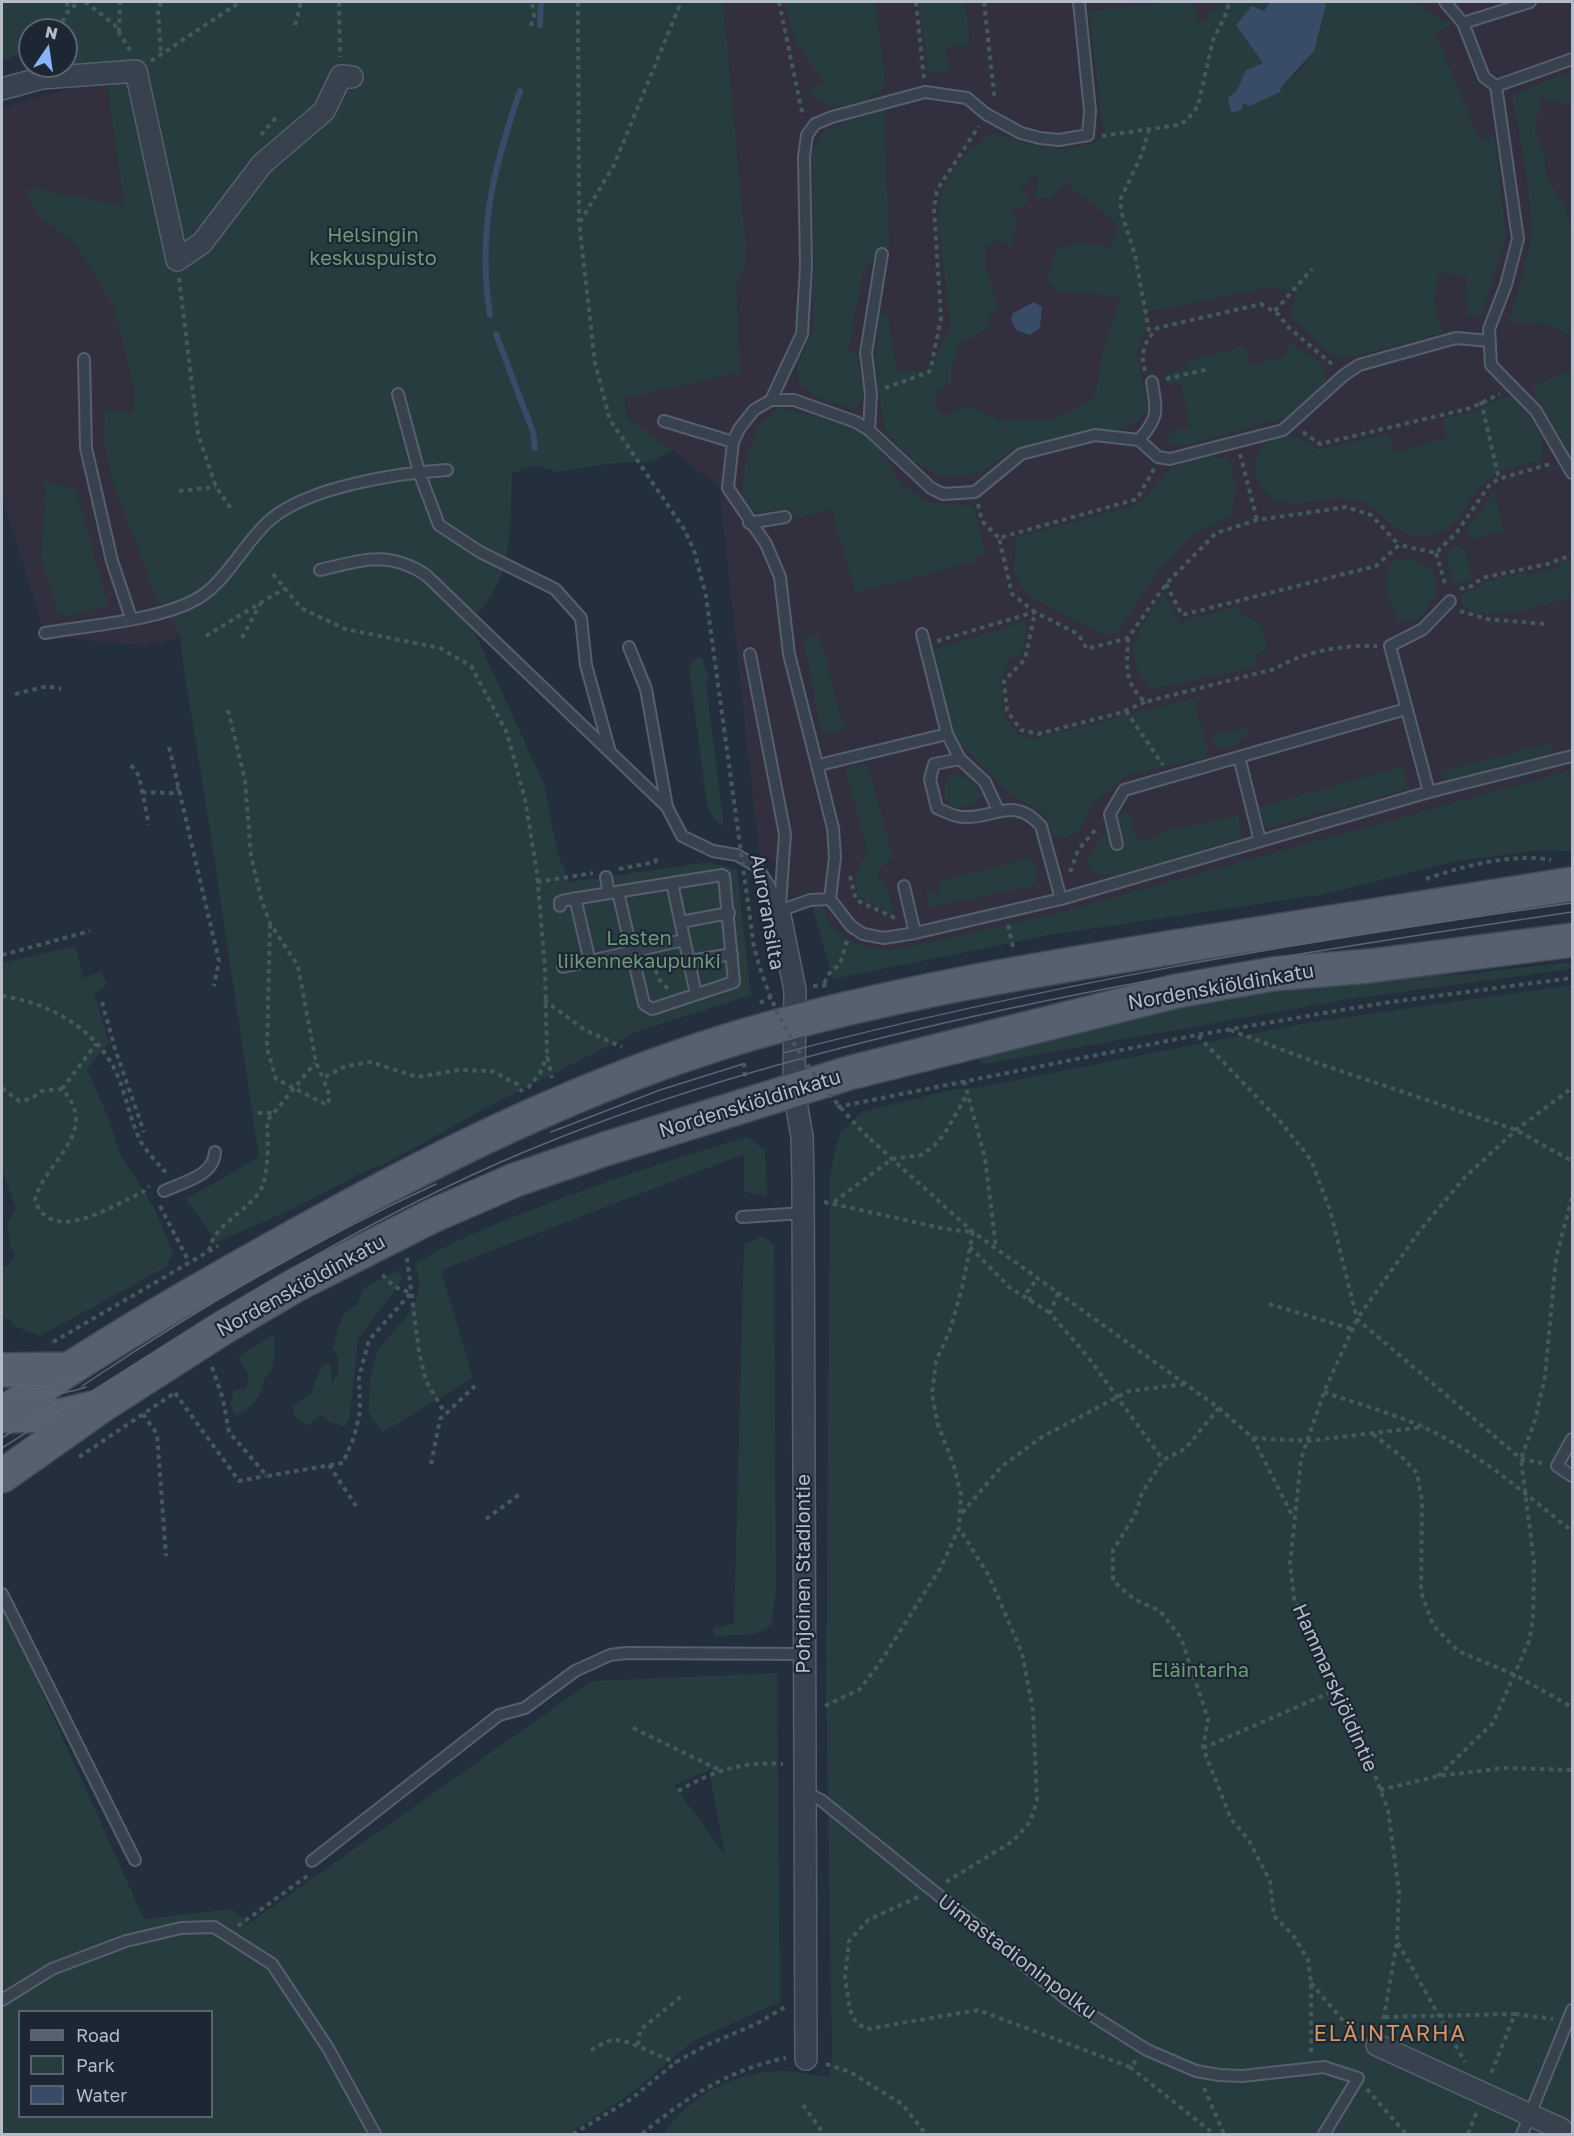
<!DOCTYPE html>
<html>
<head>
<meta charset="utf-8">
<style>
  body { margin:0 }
  #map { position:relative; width:1574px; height:2136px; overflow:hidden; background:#242f3e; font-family:"Golos Text",sans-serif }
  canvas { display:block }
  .frame { position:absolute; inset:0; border:3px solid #b4bcc9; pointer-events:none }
  .legend { position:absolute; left:18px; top:2010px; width:195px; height:108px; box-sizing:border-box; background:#1d2633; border:2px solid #59626f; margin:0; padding:8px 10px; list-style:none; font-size:18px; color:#b4bcc9 }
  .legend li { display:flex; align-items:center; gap:12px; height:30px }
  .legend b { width:30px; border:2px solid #59626f }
  .north { position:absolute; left:18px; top:18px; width:60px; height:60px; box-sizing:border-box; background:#1d2633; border:2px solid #59626f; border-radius:50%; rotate:13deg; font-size:16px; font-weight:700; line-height:24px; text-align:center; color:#b4bcc9 }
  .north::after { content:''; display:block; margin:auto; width:21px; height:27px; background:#8ab4f8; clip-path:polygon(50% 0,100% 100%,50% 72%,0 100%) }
</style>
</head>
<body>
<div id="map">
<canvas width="1574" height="2136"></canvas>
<div class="frame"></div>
<ul class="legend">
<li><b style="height:8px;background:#56606e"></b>Road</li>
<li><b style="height:16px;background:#263c3f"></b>Park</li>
<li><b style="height:16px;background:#394c67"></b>Water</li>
</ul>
<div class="north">N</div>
</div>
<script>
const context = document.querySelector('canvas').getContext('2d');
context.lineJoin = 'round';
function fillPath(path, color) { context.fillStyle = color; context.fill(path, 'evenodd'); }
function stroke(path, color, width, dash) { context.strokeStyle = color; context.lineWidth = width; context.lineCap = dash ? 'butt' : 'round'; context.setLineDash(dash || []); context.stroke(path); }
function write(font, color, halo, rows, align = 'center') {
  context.font = font + ' "Golos Text",sans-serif'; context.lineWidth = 4.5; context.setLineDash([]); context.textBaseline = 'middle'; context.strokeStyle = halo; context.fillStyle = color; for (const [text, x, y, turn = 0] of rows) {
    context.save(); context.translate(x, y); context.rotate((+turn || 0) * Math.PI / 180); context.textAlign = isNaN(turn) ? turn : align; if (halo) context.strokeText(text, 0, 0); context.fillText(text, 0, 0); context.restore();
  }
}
fillPath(new Path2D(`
  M690,2H1572V841L1054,914L832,975L808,892L788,897L780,867L759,853L719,486L626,415L624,398Z
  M106,78L185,636L145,646L46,636L2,498V108Z`), '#32303f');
fillPath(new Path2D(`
  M2,2H723L747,261L736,280L740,372L625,398L626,416L672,450L652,461L606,464L556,472L536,465L512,473C511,508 512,561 494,591C487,603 477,614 469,625L473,629L544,784L557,851L569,882L709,862L737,870L751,995L636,1032L499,1101L385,1164L365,1171L295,1208L217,1242L186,1199L259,1157L207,810L183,665L180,633L157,598L112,480L104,441L105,409L133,414L134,388L114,306L75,244L37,214L25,187L124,206L106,78L66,66V30H30V57L20,54L2,60Z
  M785,2H875L886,86L862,104L828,106L808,90L823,81L794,38Z
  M919,2H965L970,44L946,47L949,72H928Z
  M1171,2H1193L1198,24L1225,2H1270L1264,11L1256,6L1263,63L1246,70L1236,92L1241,105C1252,98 1267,95 1279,88C1309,71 1322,34 1327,2H1416L1451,26L1435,32L1479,140L1494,135L1506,237L1481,316L1467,315L1466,275L1440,272L1433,301L1443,332L1358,356H1334L1291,318L1296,291L1265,288L1148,312L1145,330L1137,352L1147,407L1138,422L1120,429L1074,434L1013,450L984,470L958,478L936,474L913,461L885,432L875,368L879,315L887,313L897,372L929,369L951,329L938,216L942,190L966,154L990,134H999C1039,147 1063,158 1104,137L1089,11ZM1032,174L1038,175L1035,197L1048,199L1066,183L1119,225L1110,248L1079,242L1057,249L1047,281L1058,292L1089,293L1120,298L1104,347L1095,399L1056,419L1002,421L967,405L944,416L935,405L938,390L951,383V370L959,345L988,329L989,314L998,311L986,266V245L994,243L997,238L1010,246L1018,222L1012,214L1015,205L1023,209L1029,198L1020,191Z
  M1572,71V105L1541,99L1534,132L1544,151L1546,175L1566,210L1572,236V336L1538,322H1509C1517,291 1532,255 1531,223C1530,180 1519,137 1512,95Z
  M884,110L889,247L864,269L847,352L856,353L864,393L857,409L819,398L800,384L797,365L814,330L812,153L825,130Z
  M1289,343L1314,358L1323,367L1326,381L1319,390L1290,416L1183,446L1169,444L1168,436L1176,430L1190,426L1180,382L1167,384L1165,374L1187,369L1185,362L1244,346L1250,366L1284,357Z
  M1572,370V457L1532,387Z
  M1510,396C1524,408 1555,442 1538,461C1522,465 1504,467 1491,477C1462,497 1460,545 1412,535C1393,531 1377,505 1355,499C1331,492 1306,509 1283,502C1228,485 1264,404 1318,450L1388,434L1395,452L1447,438L1443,419L1479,410L1487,403Z
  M779,408L854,426L874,441L903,486L931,503L973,506L986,554L976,556L977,561L855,593L832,509L795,519L790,507L762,513L742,504L745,466L758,426Z
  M1204,457L1228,458L1236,487L1231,516L1189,537L1153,578L1115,634L1098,633L1027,595L1013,571L1017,537L1132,507L1150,493L1170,468Z
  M46,481L76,491L108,605L70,616L58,612L41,559Z
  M1494,493L1504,531L1471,540L1466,530Z
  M1455,546L1464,549L1473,580L1454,584L1446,557Z
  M1413,559L1430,568L1437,591C1426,612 1423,622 1398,622L1384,584L1394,561Z
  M1572,559V597C1544,604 1489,625 1463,606L1460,600L1463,593L1482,587V583L1526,572L1527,576L1560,568V562Z
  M1165,595L1182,626L1185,625V620L1237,607L1245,618C1264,620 1264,634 1268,650L1256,654L1257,667L1152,689C1118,653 1139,631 1161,597Z
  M1026,621L1023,653L1009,659L1001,679L1003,712L1018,735L1035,739L1193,698L1208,749L1204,758L1124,776L1093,805L1077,832L1056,840L1043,812L1010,795L957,740L945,708L934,650Z
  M819,635L844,729L826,733L820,728L804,638Z
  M702,657L709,680L706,681L724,826C712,821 709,811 706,799L689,666L696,658Z
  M1248,727V734C1239,745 1230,749 1216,747L1212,736Z
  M1556,742L1549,754L1450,779L1440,772Z
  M867,763L893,858L883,865L877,876L879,881L884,880L894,914L891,915L859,897L855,879L867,849L845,768Z
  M1404,766L1409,789L1265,828L1259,807Z
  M1572,770V851L1540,850L1451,862L1326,894L1049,935L833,979L813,909L816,907L823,909C826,913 826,918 829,922C847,946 876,952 904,948L1054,914Z
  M951,774C964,774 977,784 981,796L976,805C970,806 962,809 956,808C941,805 942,782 951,774Z
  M1126,809L1138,842L1155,837V834L1238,815L1242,838L1117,875L1094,874L1087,863L1100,839Z
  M1030,858L1038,876L1032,886L928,908L927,890L939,896L937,882Z
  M76,946L83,978L101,972L107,984L94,994L109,1042L87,1069L108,1117L120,1154L155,1209L173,1253L166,1267L40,1336L13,1325L10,1319H2V1266H7L15,1254L10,1247L7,1222L16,1209L2,1170V963Z
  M1572,962V969L1349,999L991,1063L982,1064L978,1057L1187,1001L1376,976L1458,975Z
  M1572,985V2134H663C690,2096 735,2071 783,2071C799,2071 814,2076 830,2077L832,2053L826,1688L830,1179L835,1149L841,1132L862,1112L955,1089L976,1088L1305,1023Z
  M747,1137L765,1150L767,1196L744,1192V1154L441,1270L473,1378L383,1432L368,1412C370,1395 369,1371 376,1356C393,1322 432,1308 415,1264C454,1240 497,1223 539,1207C608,1180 677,1158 747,1137Z
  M763,1236L774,1245L776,1592L771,1625L756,1634L714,1636L713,1628L734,1624L744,1244Z
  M398,1270L403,1279L358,1339L350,1416L345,1427L329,1422L322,1414L308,1426L294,1415L293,1406L310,1395L322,1365L330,1364L332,1384C341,1373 340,1359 333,1347C339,1330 339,1311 357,1305L363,1289Z
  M274,1335C274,1354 279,1365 264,1379C261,1399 254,1405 237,1416L230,1406L234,1390L245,1389L249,1376L238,1356Z
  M2,1603L144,1919L232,1909L248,1924L592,1681L777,1673L780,2002L693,2041L630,2094L568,2134H2ZM712,1769L710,1777L725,1855L674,1785ZM20,2012H212V2116H20Z`), '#263c3f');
fillPath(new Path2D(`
  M1270,2H1327L1314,51L1281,87L1280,92L1250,106L1243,103L1241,110L1231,113L1228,97L1236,92L1246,70L1263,63L1236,25L1252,6L1264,11Z
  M1034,302L1042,307L1040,328L1030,335L1016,330L1011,320L1013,313Z`), '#394c67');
stroke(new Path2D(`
  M540,25L541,2
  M490,315C477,232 493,169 520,91
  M496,334L533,432L535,448`), '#394c67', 6);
const lane = new Path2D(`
  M1445,2L1463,23L1484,77L1496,86L1572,59
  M1463,23L1530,2
  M1496,86L1518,239L1506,285L1489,329L1491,365L1536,411L1572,473
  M84,359L86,448L112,561L131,618
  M398,394L419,472L439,525L480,552L555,589L581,618L586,665L610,752
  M771,400L802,334L806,266L804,157L807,135L815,124L832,117L925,92L967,98L986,114L1021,133L1040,138L1059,140L1088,135L1090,111L1079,2
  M664,421L733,442
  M869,430L871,394L866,353L882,254
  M1139,440L1158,457L1170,459L1283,430L1344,375L1359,365L1456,338L1490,341
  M749,523L785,517
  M320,570C362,560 388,550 426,575L667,807
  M45,633C89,625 173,620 207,592C230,574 247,540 270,520C308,487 397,473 447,470
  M922,634L947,734L960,759L985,782L998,810
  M629,647L646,689L667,807L682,836L713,851L737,855L756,866L770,887L779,911
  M750,654L785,834L780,905
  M960,759L934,764L930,779L937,808C946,812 954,817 964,817C994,819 1014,795 1041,826L1061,899
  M819,765L947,734
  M1429,792L1390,646L1423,629L1450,601
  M1260,841L1239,757L1406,709
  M1117,844L1110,814L1124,790L1239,757
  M606,877L608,890
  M672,883L696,994
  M904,886L915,933
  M575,898L590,962
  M830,899L835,857L833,828L789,654L780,577L766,544L728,488L733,442L739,429L754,410L771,400H794L856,422L869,430L931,488L943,494L975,492L1021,454L1095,435L1139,440C1159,417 1157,412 1152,382
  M560,906V902L566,900L722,875L724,876L734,982L652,1009L644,1004L618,892
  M779,911L810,900L830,899L851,926L863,934L884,938L915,933L1061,899L1429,792L1572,756
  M681,922L729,913
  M689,961L732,954
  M563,967L684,940
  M164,1191C183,1182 214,1176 215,1152
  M742,1217L804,1213
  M1572,1439L1557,1466L1572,1476
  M2,1594L135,1860
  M804,1792L821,1800L1069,2001L1147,2050L1196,2071L1219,2075L1242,2076L1324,2067L1358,2078L1324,2134
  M312,1861L499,1715L525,1708L575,1671L610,1655L626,1653L805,1654
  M2,2000L52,1969L126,1941L181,1928L214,1927L272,1964L328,2048L375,2134
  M1522,2134L1572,2010`);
const street = new Path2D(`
  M2,89L42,78L136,71L177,260L202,243L262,164L324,111L341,76L352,77
  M779,911L795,990L794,1090L802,1137L803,1180L806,2059
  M1377,2045L1561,2129`);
const primary = new Path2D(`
  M2,1370L67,1369
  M2,1414C94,1350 191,1294 290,1239C435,1158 583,1084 743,1036C886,994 1034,970 1181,946C1311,925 1442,905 1572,884
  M2,1416L63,1415L92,1408
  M2,1476L104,1404L221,1329L296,1285L432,1216L515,1180L605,1149L849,1073L1177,991L1273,974L1369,966L1572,940`);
stroke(lane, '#565f6c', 14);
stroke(street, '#565f6c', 24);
stroke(primary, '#414a57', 36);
stroke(new Path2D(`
  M67,2V13
  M85,2L114,24L131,52
  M161,2L158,11L161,54
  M339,2L340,57
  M578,2L579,222L595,363L610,420L684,529L694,550L706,596L724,728
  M779,2L803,117
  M916,2L924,79
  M984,2L994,94L991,100
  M295,25L301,2
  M531,26L534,16L532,2
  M58,30L67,13L78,2
  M119,32L120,2
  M151,61L240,2
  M1149,129L1142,154L1121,198V211L1135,255L1150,336
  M261,135L278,115
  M1102,136L1178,125L1187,120L1198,106L1213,40L1228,10V2
  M580,222L614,165L681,2
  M179,278L198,434L216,487L232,510
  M1275,311L1312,269
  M1145,371C1140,352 1144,343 1157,328L1261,304L1278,314L1288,327L1333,365
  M1166,379L1209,369
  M885,388L929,372L931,367L941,318L934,209L937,190L979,126
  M1481,401L1499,479
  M1303,432L1320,444L1471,408L1500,394
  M1240,454L1257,520
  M179,491L216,487
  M978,504L982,521L999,538
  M1436,553L1446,587
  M273,574L301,608L345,629L440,648L471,666L507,733L525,799L537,873L545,969L547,1055L552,1078
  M1166,584L1182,615L1376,566L1399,545L1436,553L1457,532L1490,484L1499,479L1550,464
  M1460,589L1472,586L1482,578L1547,564L1572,555
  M1460,611L1487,619L1545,624
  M206,636L285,588
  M242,638L260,604
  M1128,638C1127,666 1123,682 1145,702L1275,669C1305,651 1342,645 1377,646
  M937,641L1035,612L1078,634L1087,649L1128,638L1166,584L1216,533L1257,520L1346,507L1371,515L1399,545
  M15,694L48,686L61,689
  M1145,702L1123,712L1038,734L1021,730L1007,711L1004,681L1025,659L1035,612L1012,594L999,538L1137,499L1154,469
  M228,710L245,780L251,856L262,902L270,923L298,966L316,1063L323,1078L346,1066L371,1062L417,1077L459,1070L492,1071L519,1085L522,1092
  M1126,711L1163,765
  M169,747L219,961L214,986
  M131,765L139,776L149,825
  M142,792L172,793L179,788
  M619,869L655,862L658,856
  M1070,872L1078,850L1097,828
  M850,876L856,900L897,919
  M1426,879C1463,866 1511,853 1551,860
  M537,882L593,873
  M270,924L267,1048L276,1079L327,1105L330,1097L323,1078
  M1008,925L1013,947
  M2,955L90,931
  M652,962L659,979L668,989
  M824,983L831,971L840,964L847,940
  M813,986L829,985
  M2,996C46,1002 92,1026 114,1068C126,1091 129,1119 141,1142C147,1152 157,1162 164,1171L171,1170
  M544,1000L585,1030L622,1047
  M102,1002L115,1049L144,1132
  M760,1003L776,994
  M1230,1030L1320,1064L1516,1130L1572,1161
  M1198,1036L1280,1121L1311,1160L1330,1210L1357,1319L1521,1459L1542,1463
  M744,1063L745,1079
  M964,1081L985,1158L996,1248
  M2,1088L19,1101L30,1099L42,1091L62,1089C102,1133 44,1161 35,1200C51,1247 113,1205 143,1192L149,1186
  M528,1088L540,1073L547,1056
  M62,1089L96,1044
  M837,1107L1197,1035L1383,1003L1572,978
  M258,1113H274
  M870,1139L973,1232L1219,1408L1253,1438L1293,1517
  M824,1202L946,1229L972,1232
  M834,1202L892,1159L921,1155L933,1147L945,1133L968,1093
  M160,1206L189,1262
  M970,1247L1009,1287L1050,1313
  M209,1251C215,1221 249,1213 262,1187C269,1172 268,1138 267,1121L315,1063
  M407,1258L419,1352L426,1381L445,1413
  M1058,1293L1050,1313L1088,1357L1163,1460
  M1031,1301L1027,1292L1037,1279
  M1269,1304L1352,1329
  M53,1342L218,1246
  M212,1367L223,1399L229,1432L267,1476L343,1463L354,1437L360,1412L359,1377L369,1340L411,1293L395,1287L379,1272
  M1324,1392C1357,1404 1393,1413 1425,1428C1481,1454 1525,1494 1572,1531
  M175,1393L239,1481L266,1476
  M1219,1408L1185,1449L1163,1460L1142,1493L1135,1515L1113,1550V1581L1134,1599L1160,1611L1181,1638L1208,1719L1203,1748L1231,1819L1248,1839L1270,1881L1274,1916L1293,1935L1308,1960L1311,1983V2055
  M143,1414L157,1434L166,1556
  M1373,1434L1403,1458L1417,1473L1422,1501L1421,1592L1433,1625L1458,1651L1513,1674L1572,1707
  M1253,1438L1307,1441L1424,1427
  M79,1457L173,1394
  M431,1464L440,1419L475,1386
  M329,1465L356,1506
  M962,1513L1001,1467L1042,1437L1129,1391L1185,1384
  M486,1519L520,1494
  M825,1706L860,1689L879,1664L941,1567L959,1528L961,1495L954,1466L938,1425L932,1394L936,1361L950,1330L962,1288L973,1232
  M633,1728L719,1770
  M1203,1748L1338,1689
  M1438,1776L1493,1723L1529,1641L1533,1620L1534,1562L1521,1459L1535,1420L1545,1377L1556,1258L1572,1197
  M1380,1790L1438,1776L1504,1768L1572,1770
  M678,1791C713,1771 742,1761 783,1764
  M946,1882L1013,1841L1030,1822L1037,1801L1033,1711L1022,1653L989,1576L959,1528
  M918,1897L868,1920L849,1941L845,1977L850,2010L856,2023L867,2029L978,2010L1130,2067L1136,2061
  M238,1926L310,1874
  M1398,1943L1465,2062
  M1311,1983L1355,2035L1360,2037
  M1515,2014L1553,2019
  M1385,2017L1515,2014L1490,2076
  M1382,2028L1397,1942L1399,1892L1388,1810L1351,1712L1294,1598L1290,1564L1301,1459L1324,1392L1357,1319L1421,1229L1465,1177L1516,1130L1572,1088
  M638,2045L640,2030L683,1995
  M591,2050C597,2047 606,2041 613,2040C630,2039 657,2057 676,2062
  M826,2064L850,2072L902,2104L926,2134
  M1130,2067L1214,2134
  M1204,2088L1224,2134
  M1367,2089L1406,2134
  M803,2105L824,2134
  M573,2134L631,2099L676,2062L709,2044L754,2025L787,2006
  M642,2134C685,2098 730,2069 786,2058
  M1468,2134L1477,2111`), '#44595c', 4, [4.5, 4.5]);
stroke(lane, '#38414e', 10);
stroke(street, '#38414e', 21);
stroke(primary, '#56606e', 33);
stroke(new Path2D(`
  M783,1053C1043,985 1307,940 1572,903
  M551,1132L660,1090L743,1064
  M2,1384L50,1386L88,1376
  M82,1386C195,1310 312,1241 436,1184
  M2,1393C31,1397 58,1397 86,1387
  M2,1438L54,1404
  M2,1448C184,1334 359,1216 561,1137C706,1080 855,1042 1007,1009C1194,969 1383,940 1572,912`), '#5a6575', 1.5);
stroke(new Path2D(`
  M724,728L754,947C774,1024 814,1083 870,1139`), '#44595c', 4, [4.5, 4.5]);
write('20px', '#6b9a76', '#1d2633', [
  ["Helsingin",373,236],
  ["keskuspuisto",373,259],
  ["Lasten",639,939],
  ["liikennekaupunki",639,962],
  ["Eläintarha",1200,1671]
]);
write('20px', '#b4bcc9', '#1d2633', [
  ["Auroransilta",767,912,80],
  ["Nordenskiöldinkatu",1221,987,-10],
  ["Nordenskiöldinkatu",750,1104,-17],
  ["Nordenskiöldinkatu",301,1286,-29],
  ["Pohjoinen Stadiontie",804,1574,-90],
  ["Hammarskjöldintie",1335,1688,66],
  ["Uimastadioninpolku",1017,1957,37]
]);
context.letterSpacing = '1.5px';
write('22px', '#d59563', '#1d2633', [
  ["ELÄINTARHA",1390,2034]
]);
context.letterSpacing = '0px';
</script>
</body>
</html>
